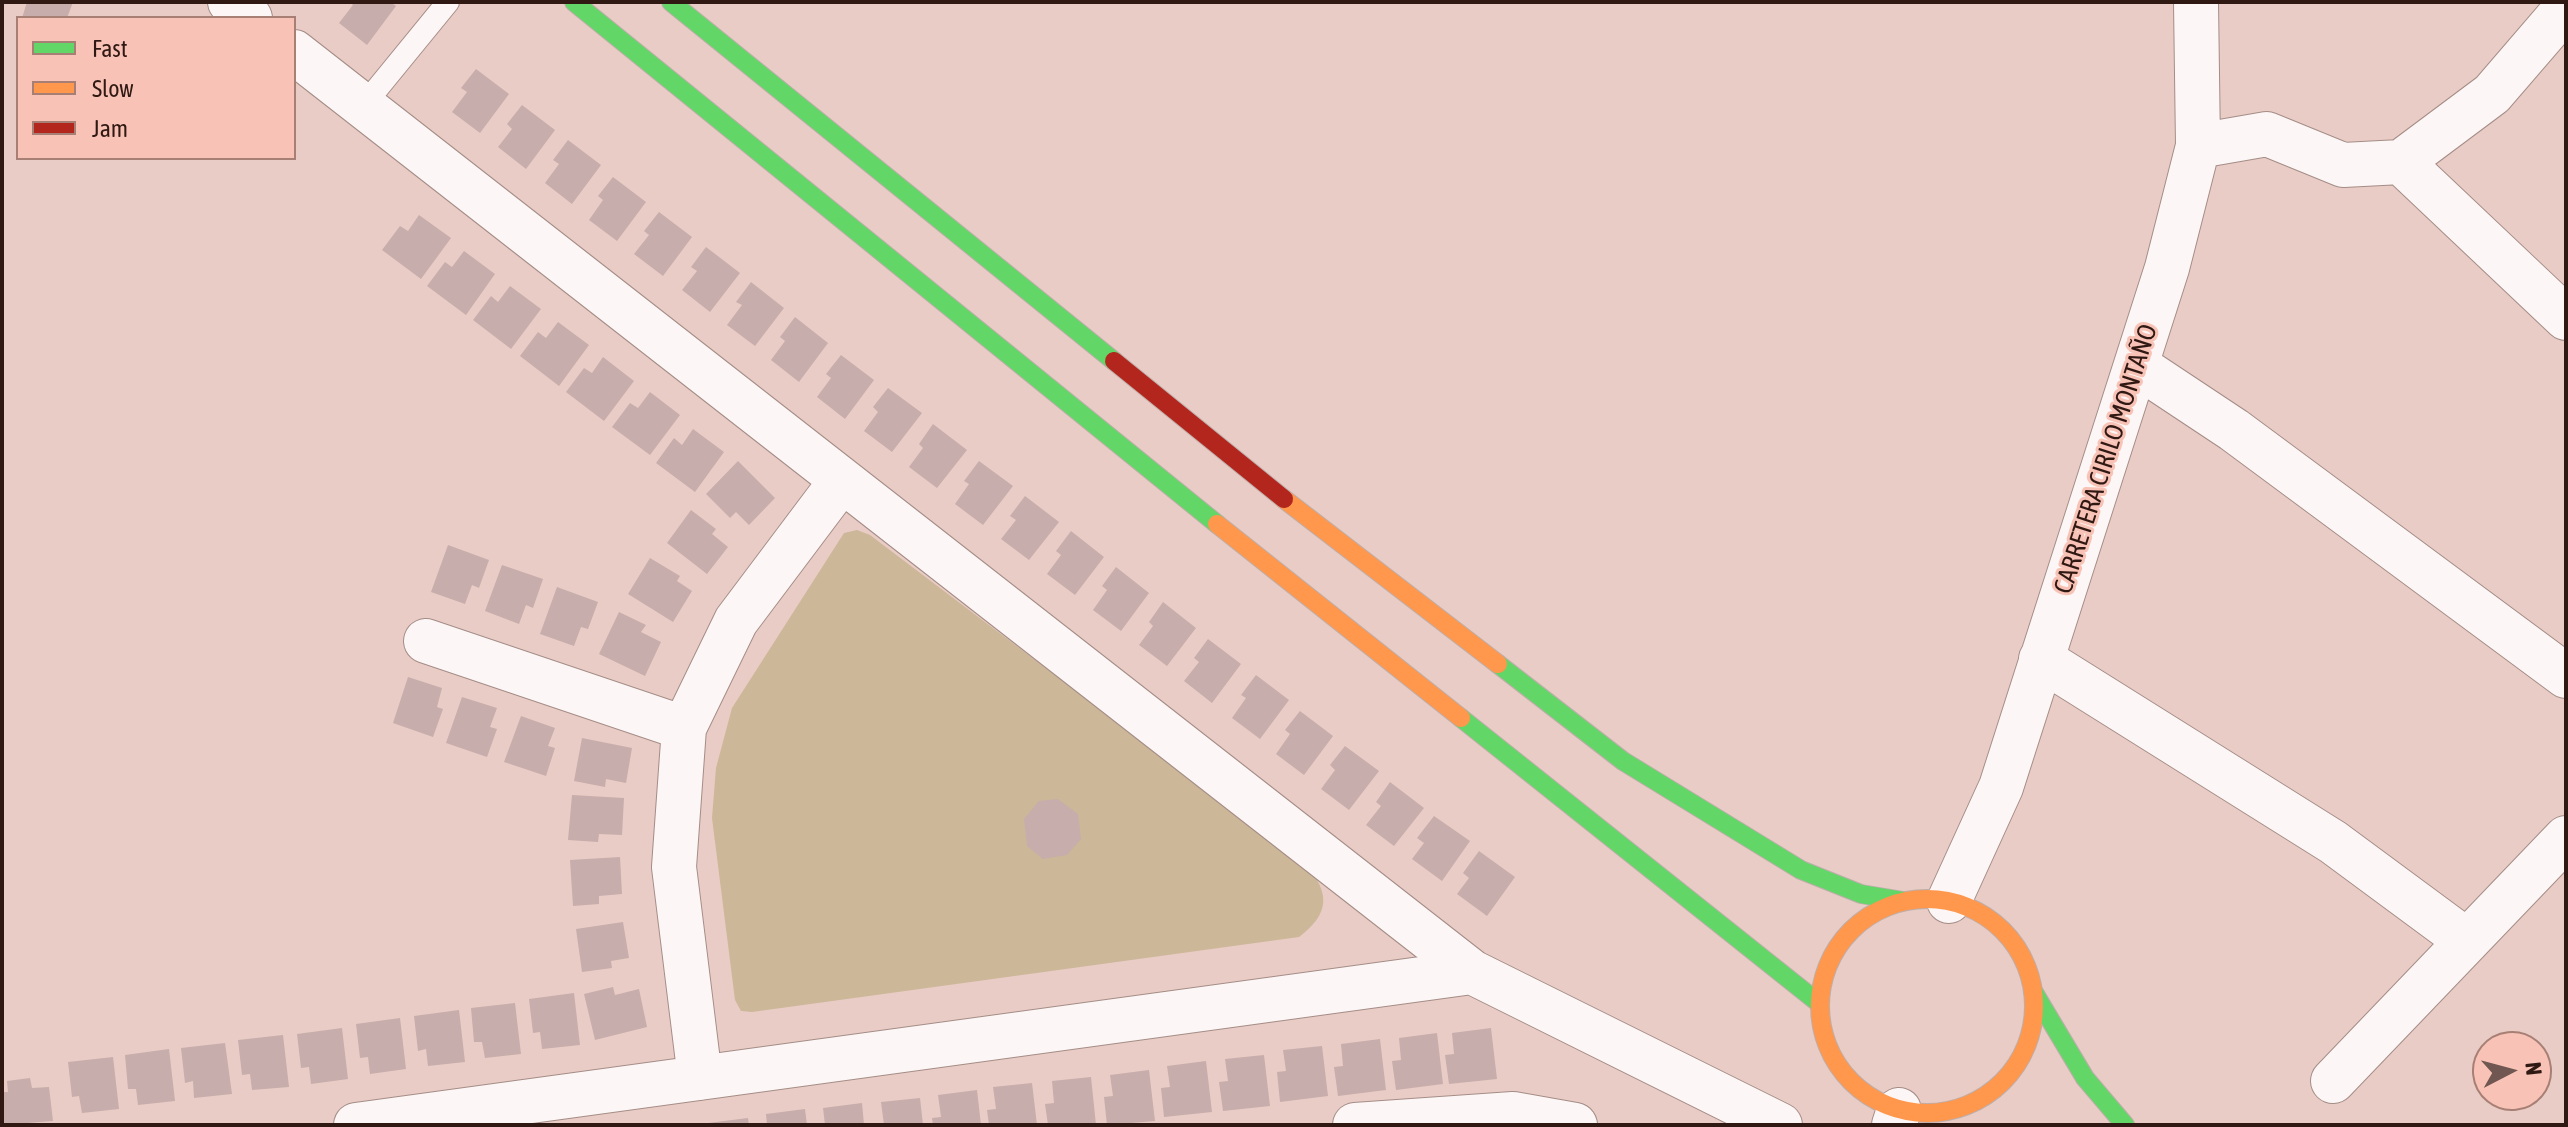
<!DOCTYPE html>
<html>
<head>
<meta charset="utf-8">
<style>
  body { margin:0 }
  #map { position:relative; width:2568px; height:1127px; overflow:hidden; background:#e9ccc5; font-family:"Asap Condensed",sans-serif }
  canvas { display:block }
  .frame { position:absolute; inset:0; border:4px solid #301813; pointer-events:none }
  .legend { position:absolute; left:16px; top:16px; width:280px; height:144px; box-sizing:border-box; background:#f8c3b6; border:2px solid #a87f75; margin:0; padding:10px 14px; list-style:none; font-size:24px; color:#301813 }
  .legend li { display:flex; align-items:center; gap:16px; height:40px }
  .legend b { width:40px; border:2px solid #a87f75 }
  .north { position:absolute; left:2472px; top:1031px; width:80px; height:80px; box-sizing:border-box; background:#f8c3b6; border:2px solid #a87f75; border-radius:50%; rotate:84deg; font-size:22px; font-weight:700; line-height:32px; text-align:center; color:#301813 }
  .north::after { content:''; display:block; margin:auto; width:28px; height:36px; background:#715751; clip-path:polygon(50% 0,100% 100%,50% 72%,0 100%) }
</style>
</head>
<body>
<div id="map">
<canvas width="2568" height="1127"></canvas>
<div class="frame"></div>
<ul class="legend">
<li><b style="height:10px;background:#63d668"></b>Fast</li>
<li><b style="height:10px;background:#ff974d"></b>Slow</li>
<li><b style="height:10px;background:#b3261e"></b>Jam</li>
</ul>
<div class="north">N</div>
</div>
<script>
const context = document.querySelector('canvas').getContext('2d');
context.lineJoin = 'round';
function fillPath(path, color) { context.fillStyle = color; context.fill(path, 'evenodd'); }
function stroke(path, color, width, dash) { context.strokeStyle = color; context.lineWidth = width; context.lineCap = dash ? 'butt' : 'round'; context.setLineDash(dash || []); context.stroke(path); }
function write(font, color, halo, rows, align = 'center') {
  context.font = font + ' "Asap Condensed",sans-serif'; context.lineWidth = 6; context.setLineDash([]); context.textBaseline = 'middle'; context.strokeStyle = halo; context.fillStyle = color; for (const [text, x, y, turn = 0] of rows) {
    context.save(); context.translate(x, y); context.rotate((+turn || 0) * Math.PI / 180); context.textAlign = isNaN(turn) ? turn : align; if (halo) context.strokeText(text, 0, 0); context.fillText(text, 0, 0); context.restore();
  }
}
fillPath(new Path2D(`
  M857,530L870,535L1306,865C1331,894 1329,914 1299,937L752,1012L741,1011L735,1000L712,818L716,768L732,708L844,533Z`), '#ccb799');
fillPath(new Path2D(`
  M27,2H73L67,18H22Z
  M350,2H390L396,6L367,45L339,23L353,5Z
  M476,69L509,94L480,133L452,112L467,92L461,88Z
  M522,105L555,130L526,169L498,147L512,129L507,124Z
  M568,140L601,165L572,204L545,183L559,164L553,160Z
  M613,177L646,202L617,241L589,220L603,200L598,196Z
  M659,212L692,237L663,276L634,254L649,235L644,231Z
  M419,215L451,238L421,279L382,250L400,226L408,231Z
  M706,247L740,273L710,312L682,290L697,271L691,267Z
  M464,251L495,274L466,315L427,286L445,262L452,267Z
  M751,282L784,308L755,346L727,325L742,305L736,302Z
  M510,286L541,309L511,349L473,320L491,296L498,302Z
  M795,317L828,343L799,382L771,360L785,341L780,337Z
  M558,322L589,345L559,386L520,356L538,332L546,338Z
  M841,355L874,380L845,419L817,397L831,378L826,374Z
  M603,357L634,381L604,421L566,392L584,368L592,373Z
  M888,388L922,413L892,452L864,431L878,412L873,407Z
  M650,392L680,415L650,455L612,427L630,403L638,408Z
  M933,424L967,450L937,488L909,467L923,448L919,444Z
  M693,429L724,452L695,492L656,463L674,438L682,445Z
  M738,461L775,498L749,525L736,512L730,518L706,494Z
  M979,461L1013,486L983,525L955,504L969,484L964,481Z
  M1025,496L1059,522L1029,560L1001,539L1016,520L1010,516Z
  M691,510L716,529L712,534L728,547L707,574L667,543Z
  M1071,531L1104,557L1075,595L1047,574L1061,555L1056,551Z
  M448,545L489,560L479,588L472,585L465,604L431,592Z
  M650,558L680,576L677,581L692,591L673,622L628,594Z
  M502,565L543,579L533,608L526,605L519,624L485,611Z
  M1116,567L1149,593L1121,631L1093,610L1107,590L1102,586Z
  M557,587L598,602L588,629L581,627L574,646L540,634Z
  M1163,602L1196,628L1167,666L1139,645L1153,626L1149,622Z
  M619,612L646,625L641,632L661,642L645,676L599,654Z
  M1208,639L1241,664L1212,703L1184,681L1199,662L1194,658Z
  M1256,675L1289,700L1260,739L1232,718L1246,698L1241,695Z
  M408,677L442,688L437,707L443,709L433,737L393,723Z
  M462,697L497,708L490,727L497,729L487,757L446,743Z
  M1300,711L1333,736L1304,775L1276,754L1290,734L1285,730Z
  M521,716L555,728L548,746L555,748L546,776L504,762Z
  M582,738L632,748L626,783L606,779L605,787L574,781Z
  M1345,746L1379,771L1349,810L1321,789L1335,770L1330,765Z
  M1390,782L1424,808L1394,846L1366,825L1381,806L1376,802Z
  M572,795L624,798L622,835L599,834L598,842L568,840Z
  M1058,799L1078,814L1081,839L1067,855L1043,859L1027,846L1024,819L1039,801Z
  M1434,816L1470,841L1442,881L1412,859L1424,843L1417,838Z
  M1479,851L1515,877L1487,916L1457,894L1469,878L1463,873Z
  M620,857L622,894L599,896V904L573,906L570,860Z
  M623,922L629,958L611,961L612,968L582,972L576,929Z
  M613,987L615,995L639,989L647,1027L595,1040L584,994Z
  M574,993L580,1045L542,1049L540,1032L533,1033L529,999Z
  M515,1003L521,1054L485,1058L482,1042H474L471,1008Z
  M459,1010L465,1062L428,1066L426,1049L418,1051L414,1016Z
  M400,1018L406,1069L370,1074L368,1057L360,1058L356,1024Z
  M342,1028L348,1079L311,1084L309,1067L301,1068L297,1034Z
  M1491,1028L1497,1079L1449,1084L1445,1055L1454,1054L1452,1033Z
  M1437,1033L1443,1084L1396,1090L1392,1061L1401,1060L1399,1038Z
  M283,1035L289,1087L252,1090L250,1074L242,1075L238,1040Z
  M1380,1039L1386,1090L1338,1096L1334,1067L1343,1066L1341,1044Z
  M225,1043L232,1094L194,1098L193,1081L185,1083L181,1048Z
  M1322,1046L1328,1096L1280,1102L1277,1072L1286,1071L1283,1050Z
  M169,1049L175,1101L138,1105L136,1089H128L125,1055Z
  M1264,1055L1270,1106L1223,1111L1219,1082L1228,1081L1225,1059Z
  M113,1057L119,1109L82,1113L79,1096L72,1097L68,1062Z
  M1206,1061L1212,1112L1164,1117L1161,1088L1170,1087L1167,1066Z
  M1149,1070L1155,1121L1107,1125L1104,1097L1113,1096L1110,1075Z
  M1091,1077L1096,1125H1048L1045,1104L1054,1103L1052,1081Z
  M30,1078L32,1088L49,1087L53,1121L2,1125V1092H8L7,1081Z
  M1032,1083L1037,1125H989L987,1110L996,1109L993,1087Z
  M977,1090L981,1125H933L932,1118L941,1117L938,1095Z
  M920,1098L923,1125H884L881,1102Z
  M862,1103L864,1125H825L823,1108Z
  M805,1109L807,1125H767L766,1114Z
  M748,1118L749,1125H708V1123Z`), '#c7adab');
const lane = new Path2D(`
  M363,106L448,2`);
const street = new Path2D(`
  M230,2L250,18
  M294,52L1472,972L1780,1125
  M2198,146L2267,134L2343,165L2401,162L2492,94L2566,8
  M2401,162L2566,318
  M2136,365L2234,430L2566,676
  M426,641L684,728
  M2041,659L2333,842L2467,941
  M1949,901L2001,787L2167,268L2198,146L2196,2
  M700,1078L674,867L684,728L736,621L842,480
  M2333,1081L2566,838
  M356,1125L1472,972
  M1355,1125L1513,1114L1575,1125
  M1894,1125L1899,1110`);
const fast = new Path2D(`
  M574,2L1217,524
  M671,2L1114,361
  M1498,664L1623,761L1801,870L1861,894L1903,901
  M1461,718L1820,1004
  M2033,991L2085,1078L2125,1125`);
const slow = new Path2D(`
  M1284,499L1498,664
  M1217,524L1461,718
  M1820 1006a107 107 0 1 1 214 0a107 107 0 1 1-214 0Z`);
const jam = new Path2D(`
  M1114,361L1284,499`);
stroke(lane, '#a58d87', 24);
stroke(street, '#a58d87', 46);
stroke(fast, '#beaeaa', 20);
stroke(slow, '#beaeaa', 20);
stroke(jam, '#beaeaa', 20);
stroke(lane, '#fcf7f6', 22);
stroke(street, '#fcf7f6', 44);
stroke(fast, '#63d668', 18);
stroke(slow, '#ff974d', 18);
stroke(jam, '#b3261e', 18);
write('26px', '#301813', '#f8c3b6', [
  ["CARRETERA CIRILO MONTAÑO",2106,459,-72]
]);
</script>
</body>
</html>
